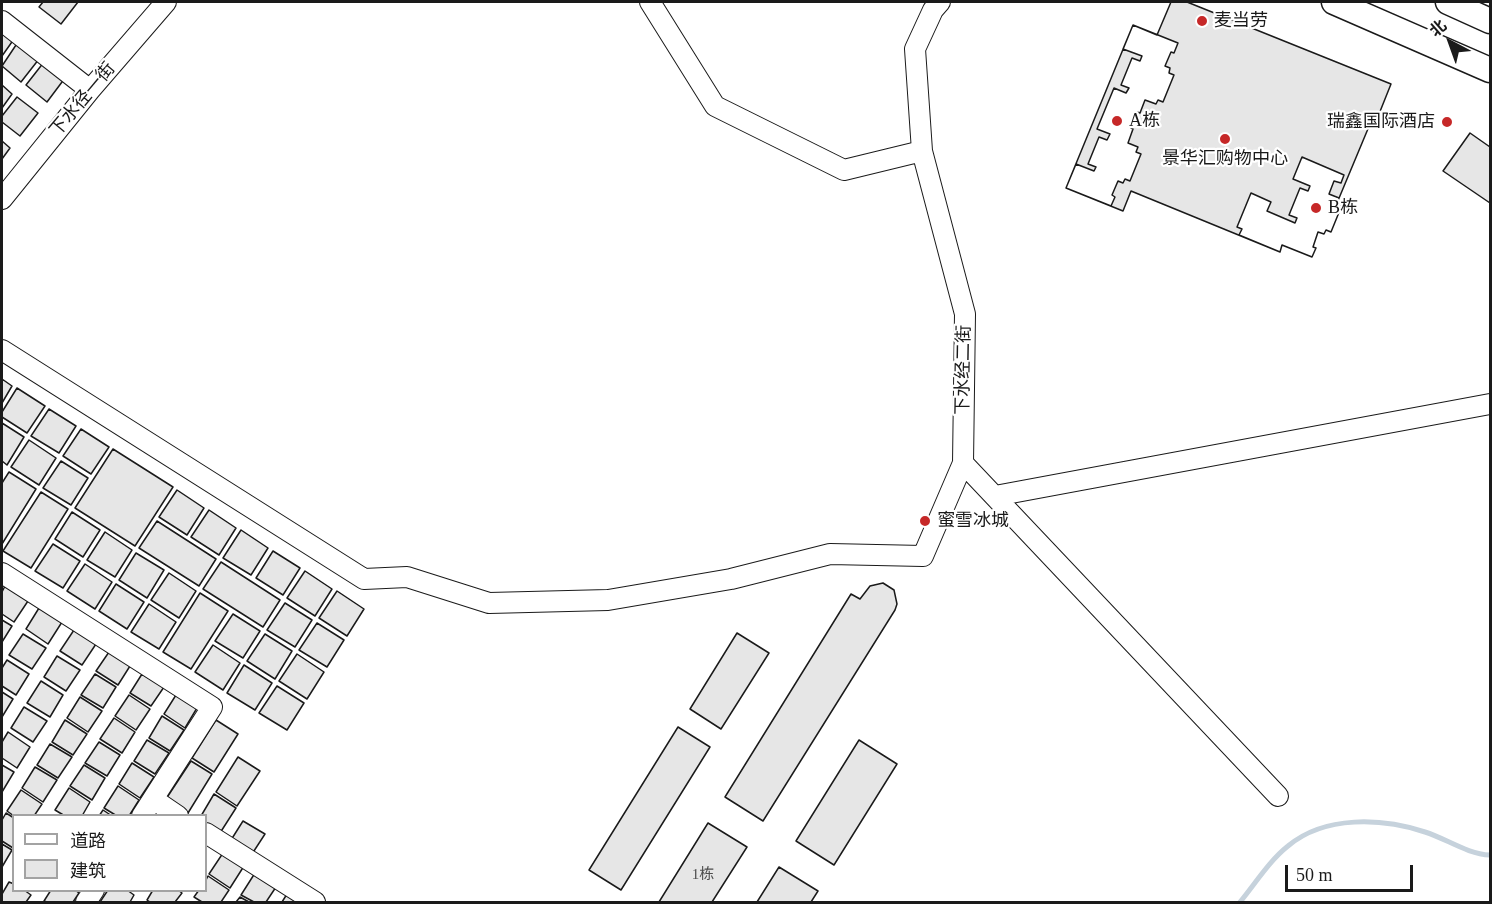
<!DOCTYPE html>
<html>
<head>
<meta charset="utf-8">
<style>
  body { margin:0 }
  #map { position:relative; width:1492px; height:904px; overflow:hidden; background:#fff; font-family:"Times New Roman","Noto Sans SC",serif }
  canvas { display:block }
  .frame { position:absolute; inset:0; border:3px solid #1a1a1a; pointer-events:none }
  .legend { position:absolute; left:12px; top:814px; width:195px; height:78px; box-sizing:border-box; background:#fff; border:2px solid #a3a3a3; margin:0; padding:8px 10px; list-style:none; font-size:18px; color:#1a1a1a }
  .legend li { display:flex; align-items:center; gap:12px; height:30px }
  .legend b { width:30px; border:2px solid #a3a3a3 }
  .north { position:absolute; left:1420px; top:12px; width:60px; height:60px; -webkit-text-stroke:4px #fff; paint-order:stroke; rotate:319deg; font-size:16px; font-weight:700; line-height:24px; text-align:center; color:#1a1a1a }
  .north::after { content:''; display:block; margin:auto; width:21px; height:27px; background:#1a1a1a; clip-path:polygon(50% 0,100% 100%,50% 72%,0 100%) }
  .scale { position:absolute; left:1285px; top:865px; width:128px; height:27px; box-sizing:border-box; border:3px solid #1a1a1a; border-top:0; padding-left:8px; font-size:18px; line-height:21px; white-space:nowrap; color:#1a1a1a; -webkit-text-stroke:4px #fff; paint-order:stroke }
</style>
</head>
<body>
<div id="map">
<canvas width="1492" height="904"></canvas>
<div class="frame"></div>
<ul class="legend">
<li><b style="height:8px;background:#fff"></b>道路</li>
<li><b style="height:16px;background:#e6e6e6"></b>建筑</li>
</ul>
<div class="north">北</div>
<div class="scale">50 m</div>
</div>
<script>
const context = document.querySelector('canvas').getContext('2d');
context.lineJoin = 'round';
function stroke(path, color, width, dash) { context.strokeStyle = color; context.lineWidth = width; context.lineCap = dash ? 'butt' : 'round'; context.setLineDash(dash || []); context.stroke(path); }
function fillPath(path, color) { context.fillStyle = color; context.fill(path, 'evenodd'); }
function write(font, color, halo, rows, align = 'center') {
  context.font = font + ' "Times New Roman","Noto Sans SC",serif'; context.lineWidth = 4.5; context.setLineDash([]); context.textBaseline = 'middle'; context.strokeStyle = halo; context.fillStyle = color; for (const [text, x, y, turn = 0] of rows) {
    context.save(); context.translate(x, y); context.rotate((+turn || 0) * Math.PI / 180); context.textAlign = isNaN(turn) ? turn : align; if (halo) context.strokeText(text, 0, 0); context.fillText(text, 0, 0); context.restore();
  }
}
stroke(new Path2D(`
  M1240,902C1255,884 1269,861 1288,846C1325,815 1382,818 1425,832C1447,839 1467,854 1490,855`), '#c6d2dc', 5);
const building = new Path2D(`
  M43,2H78L61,24L39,7Z
  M1171,2H1187L1391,84L1379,114L1375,112L1337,203L1342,205L1331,232L1326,230L1324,234L1318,232L1313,247L1316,248L1312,257L1282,245L1280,252L1131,191L1123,211L1066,188L1133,25L1157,35Z
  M1133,25L1178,43L1174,53L1171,52L1165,66L1170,68L1169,73L1174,75L1163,102L1158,100L1156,104L1145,100L1140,113L1137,112L1131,128L1133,129L1128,143L1138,147L1136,152L1141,154L1130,181L1125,179L1123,183L1118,181L1112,195L1115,197L1111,206L1066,188L1076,164L1094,171L1096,167L1088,164L1099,137L1107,140L1110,134L1097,129L1114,88L1126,93L1129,88L1121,85L1132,58L1140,61L1142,56L1123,49Z
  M2,29L14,39L2,56Z
  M18,42L39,59L21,82L2,66Z
  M44,62L65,78L47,102L26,85Z
  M2,85L12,94L2,108Z
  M17,97L38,113L20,136L2,122V116Z
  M1470,133L1490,147V203L1443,171Z
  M2,141L10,148L2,159Z
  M1302,157L1344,175L1341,183L1334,181L1329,194L1339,198L1337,203L1342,205L1331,232L1326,230L1324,234L1318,232L1313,247L1316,248L1312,257L1282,245L1280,252L1239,235L1242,229L1237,227L1251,193L1271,202L1267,211L1295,223L1297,218L1289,215L1300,188L1308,191L1310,186L1293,179Z
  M2,379L12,386L2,403Z
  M17,388L45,406L27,433L2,417V412Z
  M49,409L76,426L59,453L31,436Z
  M2,423L24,437L7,465L2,461Z
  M81,429L109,447L91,474L63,456Z
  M29,440L56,458L39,485L11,467Z
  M113,449L173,487L135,546L75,508Z
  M61,461L88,478L71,505L43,488Z
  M9,472L36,489L2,544V483Z
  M177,490L204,508L187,535L159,517Z
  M41,492L68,509L31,568L3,551Z
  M209,510L236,528L219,555L191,537Z
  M72,512L100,530L83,557L55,539Z
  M157,521L216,559L199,586L139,548Z
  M241,530L268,548L251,575L223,558Z
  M105,532L132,550L115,577L87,560Z
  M53,544L80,561L63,588L35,571Z
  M273,551L300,568L283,595L256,578Z
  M136,553L164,570L147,598L119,580Z
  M221,562L280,600L263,627L203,589Z
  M85,564L112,582L95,609L67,591Z
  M305,571L332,589L315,616L287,598Z
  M169,573L196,591L179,618L151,600Z
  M883,583L894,590L897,604L895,610L763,821L725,797L851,594L860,599L870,586Z
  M116,584L144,602L127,629L99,611Z
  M5,586L28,601L14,622L2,614V592Z
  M337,591L364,609L347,636L319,618Z
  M200,593L228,611L191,669L163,652Z
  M285,603L312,620L295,647L267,630Z
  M149,604L176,622L159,649L131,632Z
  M39,608L62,622L48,644L26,629Z
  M233,614L260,631L243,658L215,641Z
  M2,620L12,626L2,642Z
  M317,623L344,640L327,667L299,650Z
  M74,630L96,644L82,665L60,651Z
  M737,633L769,653L721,729L690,709Z
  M23,634L46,648L32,669L9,655Z
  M265,634L292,651L275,679L247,661Z
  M213,645L240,663L223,690L195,672Z
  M109,652L130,666L118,685L96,671Z
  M297,654L324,672L307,699L279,681Z
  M57,656L80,670L66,691L44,677Z
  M7,660L29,674L16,695L2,686V668Z
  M244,665L272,683L255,710L227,693Z
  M95,674L116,687L103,708L81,695Z
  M142,674L164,687L151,706L130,693Z
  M41,681L63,695L50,717L27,703Z
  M277,686L304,703L287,730L259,713Z
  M2,692L13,699L2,717Z
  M129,695L150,709L136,730L115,716Z
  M176,695L197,708L185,728L164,714Z
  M80,697L102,711L88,732L67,718Z
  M24,707L47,721L33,742L11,728Z
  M162,716L184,730L170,751L149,738Z
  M114,718L135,732L122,753L100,739Z
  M65,720L87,734L73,755L52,742Z
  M216,720L238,734L214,772L192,758Z
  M678,727L710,747L621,890L589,870Z
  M8,732L30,747L17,768L2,758V742Z
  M147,740L169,753L155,774L134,761Z
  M859,740L897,764L834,865L796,841Z
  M99,742L120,755L107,776L85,763Z
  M50,744L72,757L58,778L37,765Z
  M238,757L260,771L237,806L216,792Z
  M191,761L212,774L188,813L166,799Z
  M132,763L154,777L140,798L119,784Z
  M2,765L14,772L2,792Z
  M84,765L105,778L92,800L70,786Z
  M35,767L57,780L43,802L22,788Z
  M118,786L139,800L129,816H117L104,808Z
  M69,788L90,802L82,816H65L55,810Z
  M21,790L42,804L34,816H14L7,811Z
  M214,794L236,808L220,833L206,824V816H201Z
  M103,810L112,816H99Z
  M6,813L14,818L13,848L2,841V820Z
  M243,821L265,834L252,854L231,840Z
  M708,823L747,847L712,902H659Z
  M2,844L12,850L2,867Z
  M223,853L244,866L230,888L209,874Z
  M779,867L818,891L811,902H757Z
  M255,873L276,887L266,902H254L241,895Z
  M208,876L229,890L221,902H202L194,897L199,890H206V880Z
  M9,882L14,884V890H24L31,895L26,902H2V894Z
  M51,890H75L79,893L73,902H47L44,901Z
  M108,890H127L134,895L130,902H100Z
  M153,890H178L182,893L175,902H150L147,900Z
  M287,894L301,902H282Z
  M240,897L249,902H236Z`);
fillPath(building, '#e6e6e6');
stroke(building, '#1a1a1a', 1.5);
const minor = new Path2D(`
  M650,2L715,106L844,170L922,151
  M2,21L90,90
  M2,199L90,90L166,2
  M2,350L364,579L407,577L489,603L608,600L731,579L830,554L923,556L963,463L965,314L922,151L915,49L933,10L940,2
  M963,463L1278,796
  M995,496L1490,404
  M2,573L212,707L142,816
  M153,799L178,816
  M206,833L315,902
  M86,902L94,890`);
const major = new Path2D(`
  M1334,2L1490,70
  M1448,2L1490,21`);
stroke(minor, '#1a1a1a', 22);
stroke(major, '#1a1a1a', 27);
stroke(minor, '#fff', 20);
stroke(major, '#fff', 24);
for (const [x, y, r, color] of [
  [1202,21,6,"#c62828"],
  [1117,121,6,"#c62828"],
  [1447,122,6,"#c62828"],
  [1225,139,6,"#c62828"],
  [1316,208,6,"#c62828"],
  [925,521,6,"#c62828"]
]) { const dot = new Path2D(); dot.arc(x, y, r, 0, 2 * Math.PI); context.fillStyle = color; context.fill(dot); stroke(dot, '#fff', 2); }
write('15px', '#4d4d4d', null, [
  ["1栋",703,875]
]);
write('18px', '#1a1a1a', '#fff', [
  ["麦当劳",1214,21],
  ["A栋",1129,121],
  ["瑞鑫国际酒店",1435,122,"right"],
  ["景华汇购物中心",1225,159,"center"],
  ["B栋",1328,208],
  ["蜜雪冰城",937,521]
], 'left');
write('18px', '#1a1a1a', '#fff', [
  ["下水径一街",83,100,-50],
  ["下水经二街",964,370,-89]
]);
</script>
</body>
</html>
